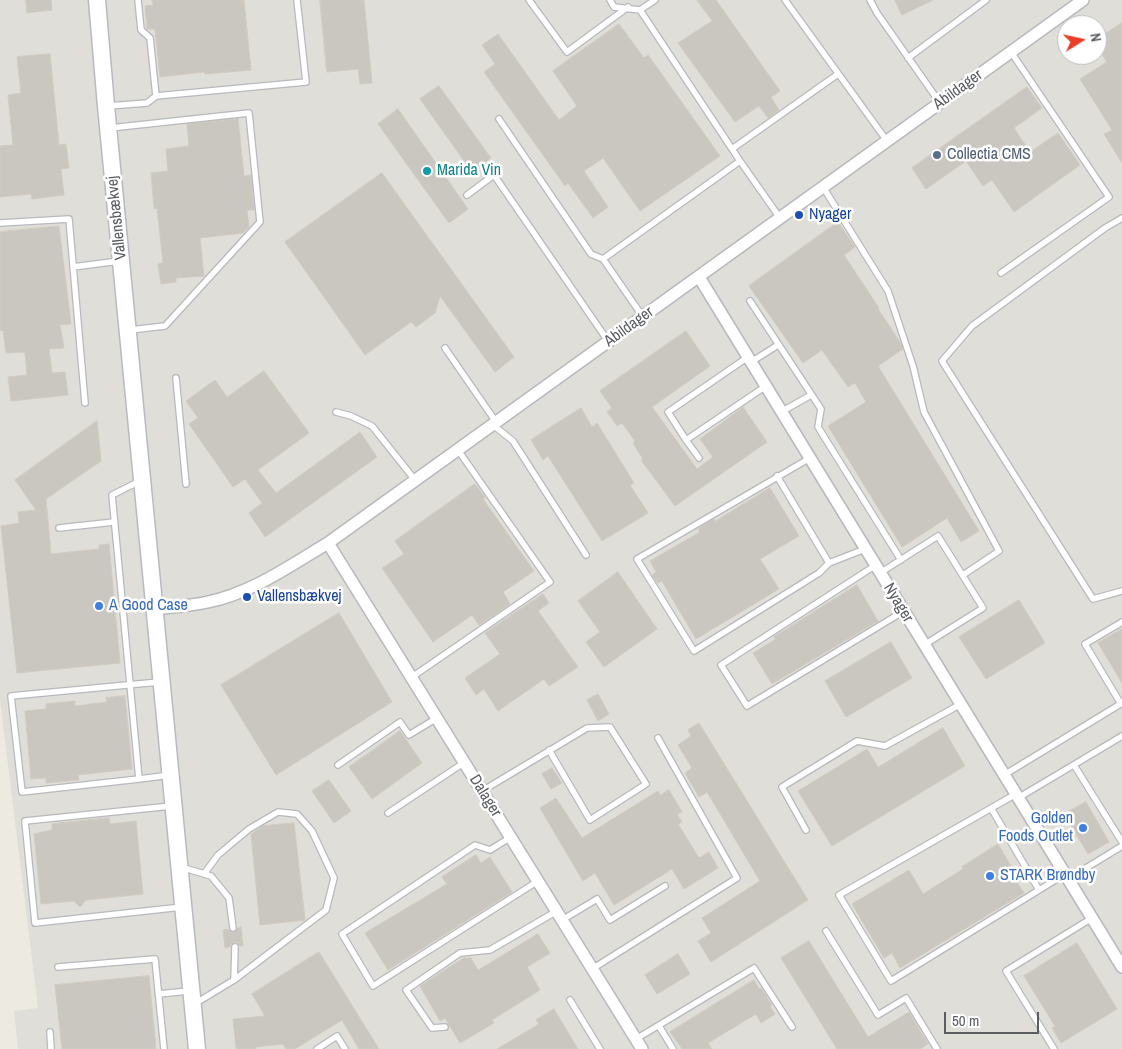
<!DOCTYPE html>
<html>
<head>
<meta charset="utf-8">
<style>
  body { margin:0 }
  #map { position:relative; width:1122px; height:1049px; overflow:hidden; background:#edebe1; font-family:"Archivo Narrow",sans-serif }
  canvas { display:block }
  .north { position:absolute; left:1057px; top:15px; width:50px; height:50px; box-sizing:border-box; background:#fff; border:1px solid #bdbec0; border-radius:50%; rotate:80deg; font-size:14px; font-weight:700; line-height:20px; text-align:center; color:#5a5d62 }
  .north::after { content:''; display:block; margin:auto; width:18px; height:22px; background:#eb3e29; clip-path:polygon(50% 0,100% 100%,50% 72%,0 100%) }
  .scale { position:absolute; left:944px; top:1012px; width:95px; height:22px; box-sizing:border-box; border:2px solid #5a5d62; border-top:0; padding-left:6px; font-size:15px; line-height:18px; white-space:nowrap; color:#5a5d62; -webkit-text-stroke:4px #fff; paint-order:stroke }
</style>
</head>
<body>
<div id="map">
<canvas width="1122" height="1049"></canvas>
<div class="north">N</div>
<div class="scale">50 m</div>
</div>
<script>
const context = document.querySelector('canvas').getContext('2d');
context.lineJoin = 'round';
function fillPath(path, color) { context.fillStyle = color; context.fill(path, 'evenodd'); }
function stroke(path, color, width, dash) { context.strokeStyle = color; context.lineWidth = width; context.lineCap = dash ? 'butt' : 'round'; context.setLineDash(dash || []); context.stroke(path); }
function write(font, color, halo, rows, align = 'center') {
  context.font = font + ' "Archivo Narrow",sans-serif'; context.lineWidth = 5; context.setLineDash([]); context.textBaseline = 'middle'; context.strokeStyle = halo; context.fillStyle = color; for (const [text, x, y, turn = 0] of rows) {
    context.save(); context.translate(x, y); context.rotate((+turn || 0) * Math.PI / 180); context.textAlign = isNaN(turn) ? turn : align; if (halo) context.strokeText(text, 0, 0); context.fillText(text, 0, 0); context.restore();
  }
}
fillPath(new Path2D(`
  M0,0H1122V1049H18L14,1011L38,1008L0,701ZM1067,25H1097V55H1067Z`), '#e0ded9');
const building = new Path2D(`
  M26,0H51L52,10L27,13Z
  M152,0H244L251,70L205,74L204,72L160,77L155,29H147L145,6L153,5Z
  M320,0H364L372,83L360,84L358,69L327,72Z
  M697,0H716L780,91L771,97L779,110L768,118L759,106L735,122L678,43L712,21Z
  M895,0H933L902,15Z
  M1122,23V163L1104,134L1112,130L1080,79L1107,62L1097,47V39Z
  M619,24L644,58L648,55L720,156L640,211L603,158L584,171L608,207L593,218L568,183L565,186L484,72L495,64L482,45L498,34L559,120L577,106L553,71Z
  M50,54L59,145L66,144L69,168L61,169L64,195L32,199L31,194L0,197V146L13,145L8,95L21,93L17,57Z
  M439,86L491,158L472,172L420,99Z
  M1027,87L1042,108L1014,128L1030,152L1058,133L1080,165L1014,212L992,180L983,186L966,161L926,189L912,168Z
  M398,109L468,209L449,223L378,124Z
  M238,119L244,176L251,175L254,210H247L249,227L243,233L200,238L204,276L176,278V282L161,284L158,264L163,263L157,208L154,209L151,173L168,171L166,149L189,146L187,124Z
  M382,173L514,357L495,372L440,296L435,313L416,327L411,322L365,355L285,242Z
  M838,222L855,247L844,255L879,308L878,309L900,342L903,349L878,366L979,531L961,542L947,518L902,547L828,426L866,402L855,383L848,387L822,350L803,363L749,286Z
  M59,226L71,324L60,325L64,348L49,349L52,373L65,372L68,395L11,401L8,377L27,375L25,352L6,353L3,330L0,331V232Z
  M686,331L710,366L652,407L697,469L713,457L700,439L743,407L767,442L675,506L641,460L643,459L633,443L635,441L622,423L617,426L607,412L612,408L600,391Z
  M264,371L309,433L258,470L276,493L360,432L377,457L265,537L249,513L262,503L245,479L233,487L189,424L198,418L186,401L215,380L227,397Z
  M581,408L592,427L597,423L634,483L630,485L648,513L602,541L548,456L543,460L531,440Z
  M97,421L101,461L46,499L51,554L99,549V545L109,544L120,663L17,673L1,526L19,523L18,512L36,510L15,480Z
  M475,484L485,497L483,499L534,571L503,592L510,604L479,625L472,615L433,642L382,568L404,554L395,541Z
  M770,488L799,536L760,559L779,589L696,639L662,581L658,583L652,575L656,572L650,561L700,532L698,529L714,519L715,521Z
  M618,572L657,629L604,667L586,642L600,632L578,601Z
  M857,585L878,621L772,684L753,653L776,639L774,637Z
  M543,594L549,603L538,611L578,667L549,686L544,679L498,711L484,689L476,695L465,678L500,654L485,633Z
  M1019,600L1045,643L986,679L959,637Z
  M339,613L392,702L276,775L221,685Z
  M1122,629V683L1098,643Z
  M891,642L912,678L846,717L825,681Z
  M598,694L609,714L598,721L587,700Z
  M125,696L132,769L78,775L79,780L46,783V778L31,779L25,711L46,709V704L75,701V706L107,702L106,698Z
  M699,723L808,900L711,962L698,941L711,933L702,918L760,881L707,792L699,797L685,773L692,768L678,745L691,736L688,730Z
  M943,728L965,766L832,846L798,791L867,749L878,767Z
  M400,731L422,763L372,799L349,767Z
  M552,768L562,783L551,789L542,774Z
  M329,780L351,811L334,823L312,791Z
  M669,790L682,812L677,814L682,822L678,824L699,858L709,852L718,868L684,889L672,869L614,905L595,873L583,881L540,808L556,798L582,838L658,791L660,795Z
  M1086,802L1109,842L1088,854L1064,814Z
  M109,818L110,824L136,821L143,894L86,900L80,907L74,901L41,904L34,834L52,830V824Z
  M294,823L305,920L260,925L251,834L263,826Z
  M998,844L1018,878L1015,879L1024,893L900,968L892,953L884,958L852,904L909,870L923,894L963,869L962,867Z
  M476,855L481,863L490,857L512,892L388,970L365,933L447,884L442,877Z
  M241,927L243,946H240L238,943L235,942L231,944L230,947L225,948L223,930L228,929L231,932L234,933L238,928Z
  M538,934L550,953L527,967L540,990L492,1020L494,1023L460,1043L445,1018L440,1021L420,986L465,957L467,959L470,957L478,970Z
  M809,941L868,1037L909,1012L928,1044L920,1049H837L781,958Z
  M1077,943L1117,1009L1061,1043L1052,1028L1055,1026L1024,976Z
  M319,952L379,1049H359L342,1020L295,1049H286L283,1044L256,1047V1049H236L233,1019L265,1016L252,994Z
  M678,954L690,974L657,994L645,975Z
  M149,976L156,1049H62L55,985Z
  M754,980L759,989L761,988L772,1005L770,1006L775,1014L761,1023L756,1014L708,1043L712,1049H682L670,1032Z
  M554,1009L578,1049H497L539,1024L536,1020Z`);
fillPath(building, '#cac7c0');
stroke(building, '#d2ccbf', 1);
const lane = new Path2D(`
  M138,0L141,30L150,38L156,96
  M529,0L567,52L628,7
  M610,0L614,7L640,10L740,161L780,218
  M785,0L887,141
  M870,0L877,13L940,103
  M640,10L655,0
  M908,58L986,0
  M108,106L147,103L156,96L306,82L297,0
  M499,119L591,254L603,259L643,317
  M110,128L249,113L260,222L165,326L130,330
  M732,149L838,74
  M823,187L888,291L913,366L924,412L999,551L963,575
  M467,195L494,175L608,341
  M1122,218L1105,228L972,326L942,361L1093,599L1122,591
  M0,223L69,219L85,403
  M603,259L740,161
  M73,267L119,261
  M1001,273L1109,197L1011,52
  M750,301L821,409L818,427L901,560
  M445,348L496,422
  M748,357L668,412L686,440L766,386
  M751,362L778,345
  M176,378L186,484
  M336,412L351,416L372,426L415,480
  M781,412L811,395
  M493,425L513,441L586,555
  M686,440L699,458
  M810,458L637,559L694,651L819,573L829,563
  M777,476L829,563L865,549
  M140,481L112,495L139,779L170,775
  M59,528L114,522
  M876,565L721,665L747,706L904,611
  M880,573L938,536L983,608L924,645
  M412,677L550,582L458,450
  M1121,704L1085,644L1122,622
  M338,765L400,722L409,735L437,718
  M1074,765L1122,842
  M1004,775L1122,703
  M139,779L22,792L11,696L159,682
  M482,791L587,728L610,727L646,784L590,820L549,750
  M1016,794L839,895L891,981L1065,874
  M1018,798L1122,736
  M171,806L25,821L35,923L182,907
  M991,808L1039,890
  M388,813L465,762
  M806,830L782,787L857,741L885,746L961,704
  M511,837L490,850L475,845L342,934L373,986L538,881
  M181,867L211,876L229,898L233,928
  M204,874L218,855L249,829L278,812L297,814L312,831L334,878L326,910L234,980
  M1068,879L1122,846
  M562,920L597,899L610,920L665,886
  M826,931L878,1015L906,998L937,1049
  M58,967L155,959L164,1049
  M592,969L737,878L658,738
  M158,994L189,991
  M570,1000L600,1049
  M196,1003L234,980L235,947
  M659,1026L673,1049
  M445,1027L432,1028L406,990L460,953L490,950L557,911
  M50,1032L51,1049
  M636,1039L754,968L792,1027
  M317,1049L337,1036L345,1049
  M1054,1049L1006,971L1092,918`);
const street = new Path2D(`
  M699,277L1122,967
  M328,543L642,1049
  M154,609C172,607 190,606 208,602C252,593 291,565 328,543L1083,0`);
const secondary = new Path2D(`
  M97,0L106,106L197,1049`);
stroke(lane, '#b7b9be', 8);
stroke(street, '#b7b9be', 14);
stroke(secondary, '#b7bac0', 19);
stroke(lane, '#fff', 5.5);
stroke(street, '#fff', 11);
stroke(secondary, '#fff', 16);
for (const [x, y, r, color] of [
  [937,155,5,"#5c6f8a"],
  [427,171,5,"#0f9aa8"],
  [799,215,5,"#1a4fb4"],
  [247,597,5,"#1a4fb4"],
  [99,606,5,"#3f7fe0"],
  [1083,828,5,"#3f7fe0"],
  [990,876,5,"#3f7fe0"]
]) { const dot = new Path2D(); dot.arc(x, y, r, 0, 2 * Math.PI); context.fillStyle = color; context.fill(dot); stroke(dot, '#fff', 2); }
write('16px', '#5a5d62', '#fff', [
  ["Abildager",958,90,-36],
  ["Vallensbækvej",117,218,-96],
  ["Abildager",629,327,-36],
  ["Nyager",898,603,59],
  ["Dalager",485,796,58]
]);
write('16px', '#4e5e75', '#fff', [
  ["Collectia CMS",947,155]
], 'left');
write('16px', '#0d838f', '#fff', [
  ["Marida Vin",437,171]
], 'left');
write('16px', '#164399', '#fff', [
  ["Nyager",809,215],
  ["Vallensbækvej",257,597]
], 'left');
write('16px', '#366cbe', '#fff', [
  ["A Good Case",109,606],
  ["Golden",1073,819,"right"],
  ["Foods Outlet",1073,837,"right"],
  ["STARK Brøndby",1000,876]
], 'left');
</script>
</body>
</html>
